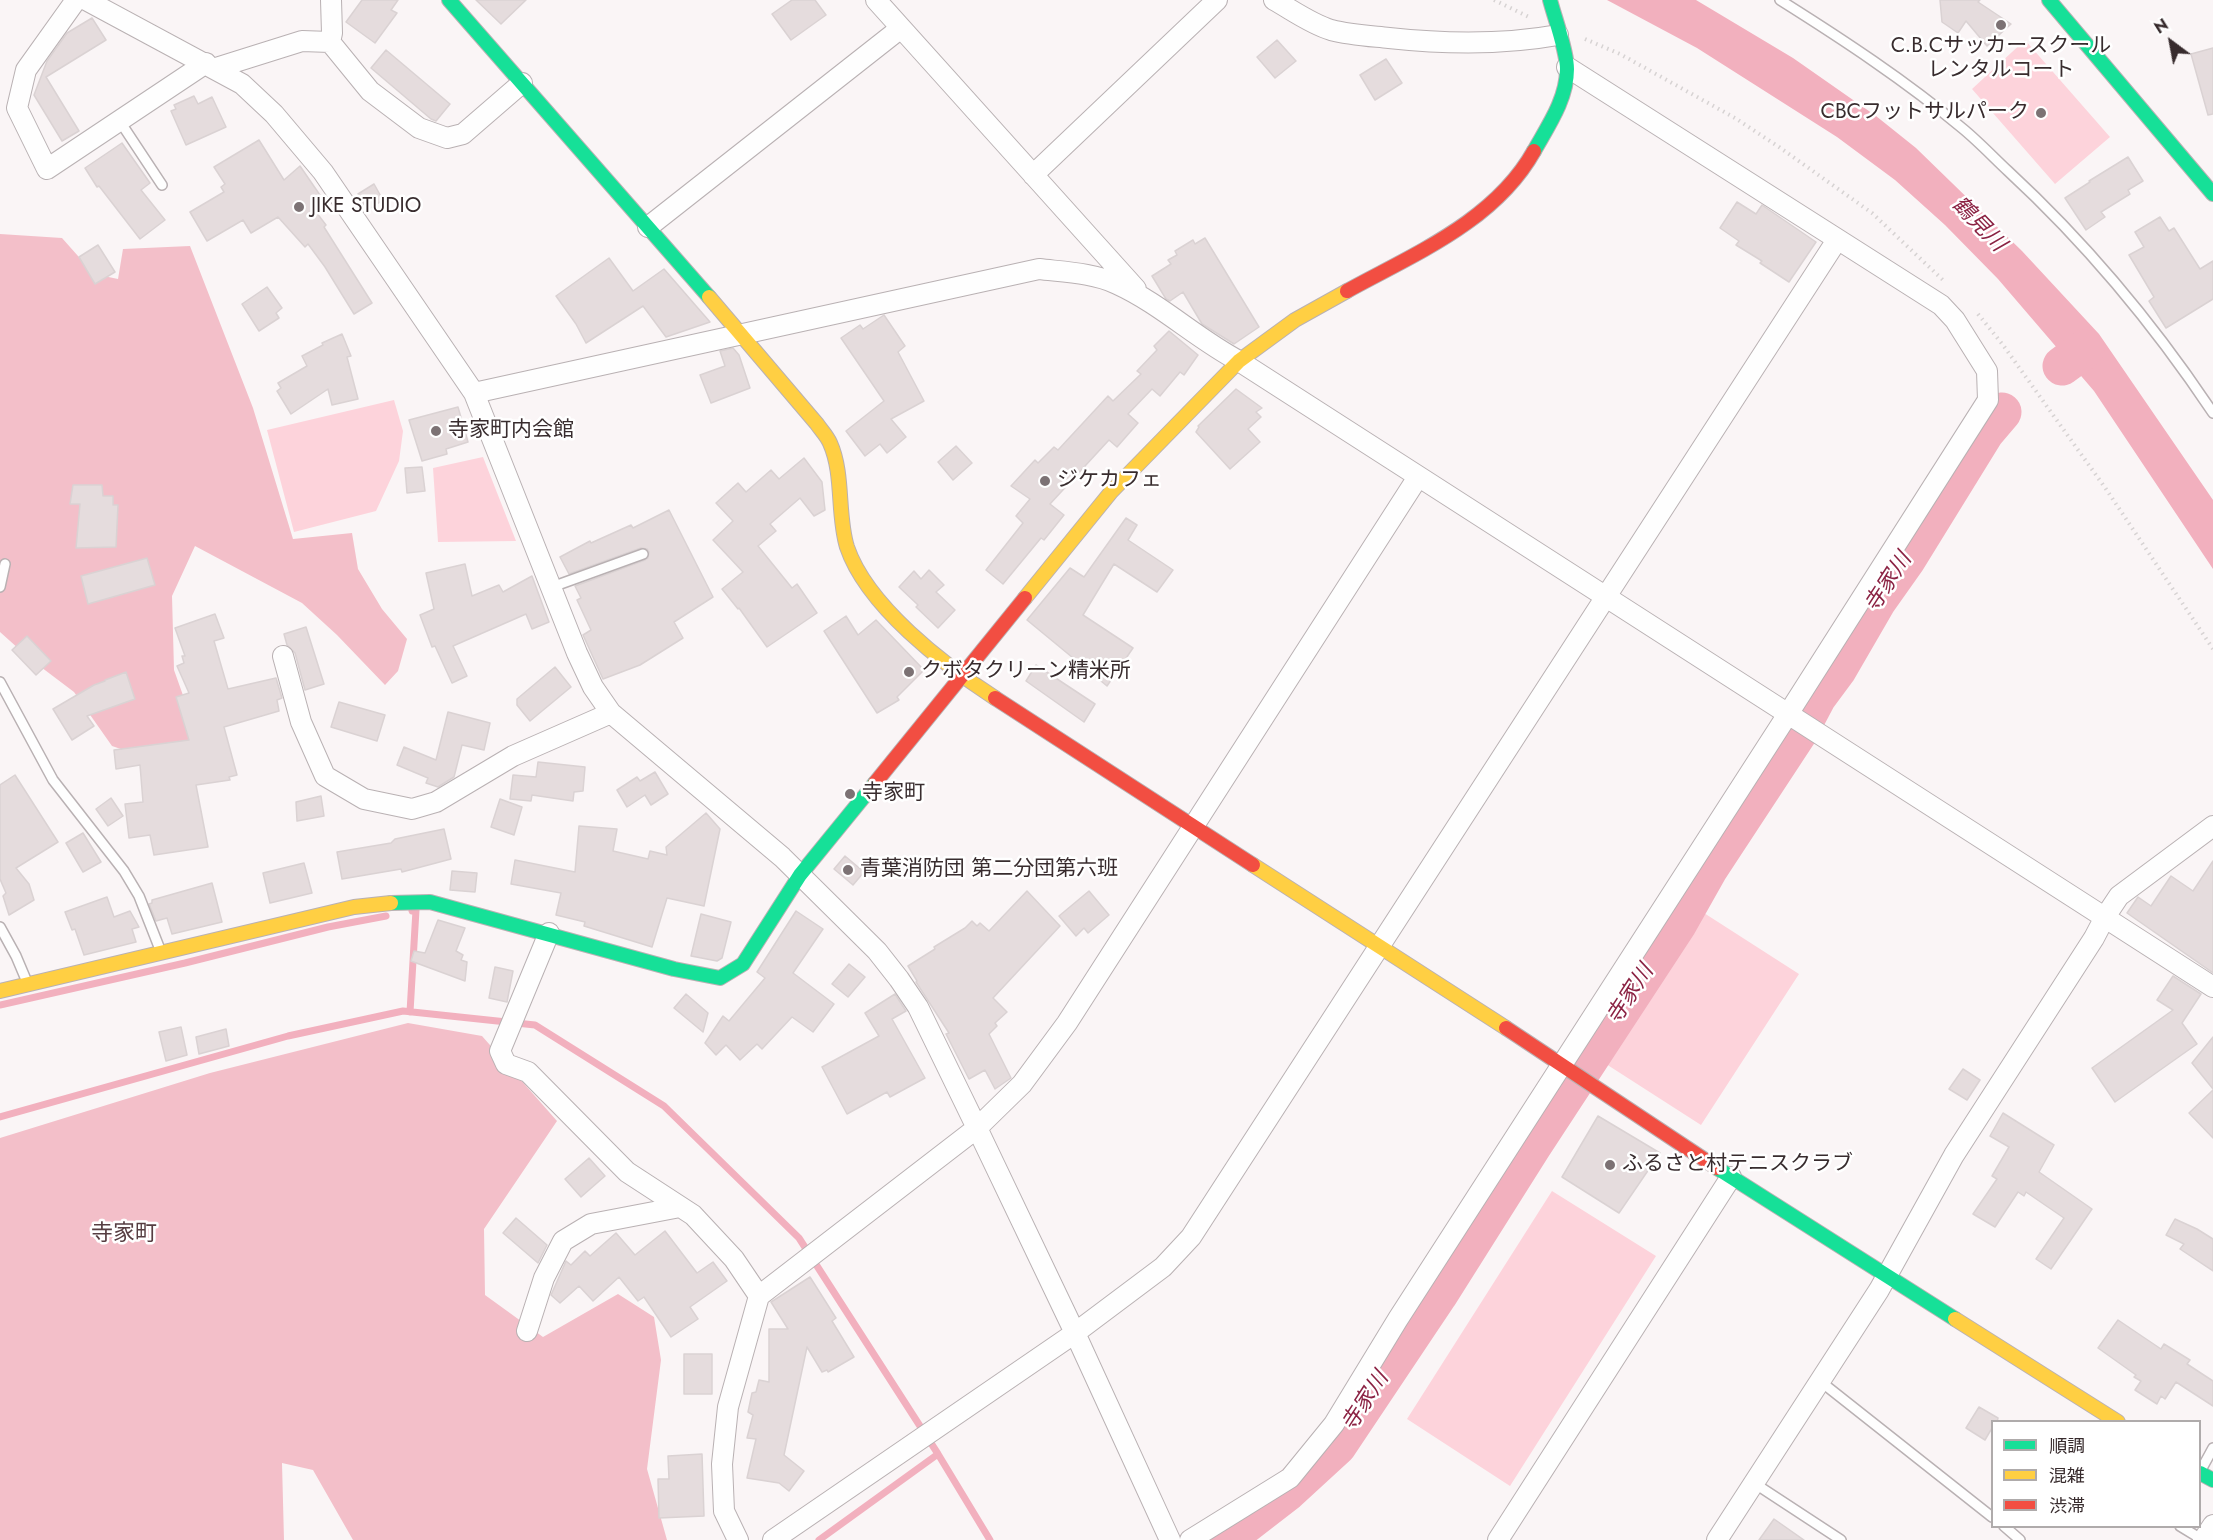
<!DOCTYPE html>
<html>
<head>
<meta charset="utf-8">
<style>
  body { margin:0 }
  #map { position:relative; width:2213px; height:1540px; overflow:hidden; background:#faf5f6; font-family:Jost,"Noto Sans JP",sans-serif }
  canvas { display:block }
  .legend { position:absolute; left:1991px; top:1420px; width:210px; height:108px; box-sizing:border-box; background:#fff; border:2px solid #afabab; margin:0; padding:8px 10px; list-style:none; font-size:18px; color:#382c2e }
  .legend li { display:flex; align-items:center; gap:12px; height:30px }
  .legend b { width:30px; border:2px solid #afabab }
  .north { position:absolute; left:2141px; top:12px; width:60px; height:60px; -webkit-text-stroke:4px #fff; paint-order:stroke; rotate:328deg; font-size:16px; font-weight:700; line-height:24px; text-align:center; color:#382c2e }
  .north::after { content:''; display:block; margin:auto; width:21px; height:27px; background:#382c2e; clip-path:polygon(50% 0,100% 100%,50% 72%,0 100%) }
</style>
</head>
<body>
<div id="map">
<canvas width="2213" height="1540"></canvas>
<ul class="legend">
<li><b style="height:8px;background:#16e098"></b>順調</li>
<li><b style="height:8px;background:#ffcf43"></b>混雑</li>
<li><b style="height:8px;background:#f24e42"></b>渋滞</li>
</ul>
<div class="north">N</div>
</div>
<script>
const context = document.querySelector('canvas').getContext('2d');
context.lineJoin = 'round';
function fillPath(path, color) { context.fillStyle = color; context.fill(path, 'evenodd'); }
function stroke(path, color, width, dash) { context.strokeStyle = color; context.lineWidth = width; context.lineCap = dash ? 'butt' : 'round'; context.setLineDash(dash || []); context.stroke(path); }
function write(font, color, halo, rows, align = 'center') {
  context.font = font + ' Jost,"Noto Sans JP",sans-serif'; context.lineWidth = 5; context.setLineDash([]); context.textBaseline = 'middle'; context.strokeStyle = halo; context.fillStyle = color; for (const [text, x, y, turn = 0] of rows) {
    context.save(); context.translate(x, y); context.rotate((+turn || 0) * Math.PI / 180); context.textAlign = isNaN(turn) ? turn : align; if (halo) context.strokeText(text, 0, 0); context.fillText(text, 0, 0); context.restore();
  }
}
fillPath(new Path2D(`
  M2025,40L2110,137L2055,184L1972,89Z
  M394,400L403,431L399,461L376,511L294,532L267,430Z
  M483,457L516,541L438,542L433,468Z
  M1704,913L1799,974L1701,1125L1606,1064Z
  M1552,1191L1656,1256L1510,1486L1407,1419Z`), '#fdd3db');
fillPath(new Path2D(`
  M0,234L62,238L94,274L118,279L123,249L190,246L253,408L293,539L352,533L358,569L382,609L407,639L398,671L385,685L337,635L302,603L195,546L172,596L174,670L201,746L156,761L112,746L74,692L29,658L0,632Z
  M408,1023L482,1036L557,1121L484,1229L485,1295L543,1337L618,1294L654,1317L661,1360L647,1469L667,1540H353L313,1470L282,1463L284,1540H0V1138L210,1073Z`), '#f3bfc9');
fillPath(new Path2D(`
  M1607,0H1696L1793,58L1876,116L1916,148L2022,251L2099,334L2213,500V569L2094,391L1998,279L1945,225L1895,180L1837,137L1697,48Z`), '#f2b0be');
stroke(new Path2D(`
  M0,1005L185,963L328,927L386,916
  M410,1012L416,910L412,911
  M0,1117L288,1036L403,1011L535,1025L664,1106L799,1238L938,1454L990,1540
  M819,1540L938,1454`), '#f2b0be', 7);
stroke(new Path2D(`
  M2062,366L2085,349
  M1219,1540L1239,1529L1288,1491L1337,1446L1438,1295L1532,1146L1678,923L1709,868L1799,731L1817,697L1837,670L1877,601L1906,560L1985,432L2002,412`), '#f2b0be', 39);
const building = new Path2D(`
  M362,0H398L391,10L397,13L375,43L346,22Z
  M476,0H526L501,24Z
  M792,0H815L826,15L791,40L772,14Z
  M1940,0H1980L1978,2L2011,24L1987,46L1966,21L1958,33L1942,22Z
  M92,18L106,40L46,77L79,131L62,141L34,95L47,61L67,33Z
  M1277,40L1296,61L1275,78L1257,57Z
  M2213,48V114L2208,115L2191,54Z
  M386,50L450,104L436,121L431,119L371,68Z
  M1386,59L1402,83L1375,100L1360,75Z
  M194,96L198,104L212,97L226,127L186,145L171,111L176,109L174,105Z
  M259,140L284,180L300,166L322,198L313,208L326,225L324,227L372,303L354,314L325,267L308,244L305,247L278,217L251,233L243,220L207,241L190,212L224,192L221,187L225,184L214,167Z
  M122,143L150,183L141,190L165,220L140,239L99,186L97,187L85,168Z
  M2128,157L2143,181L2128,190L2130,194L2101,212L2105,217L2086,230L2065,198L2090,182L2089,181Z
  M374,184L383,200L367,210L358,194Z
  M1737,202L1756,214L1762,205L1816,242L1789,282L1760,263L1762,261L1736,245L1739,241L1720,228Z
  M2160,217L2169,231L2174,228L2200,269L2213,261V299L2166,328L2149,301L2154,297L2129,255L2144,247L2135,232Z
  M1205,238L1259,327L1234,344L1202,324L1183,292L1170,301L1166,299L1152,276L1171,264L1168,260L1177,255L1175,251L1193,240L1195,244Z
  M98,245L115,272L95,284L79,257Z
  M609,258L633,291L664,269L710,322L666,337L643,306L586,343L576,324L556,296Z
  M267,287L282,308L276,313L279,318L259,331L242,304Z
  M884,315L905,346L898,352L924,401L891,419L906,437L887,453L880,444L865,456L846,431L884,401L841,338L860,325L863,329Z
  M1169,331L1198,355L1184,375L1180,372L1160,396L1152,389L1128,414L1138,423L1117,447L1109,440L1050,504L1064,515L1044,540L1041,538L1003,584L986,570L1023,523L1016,516L1030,499L1011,486L1035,460L1038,463L1054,447L1058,450L1108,396L1113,401L1141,374L1137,371L1157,350L1154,346Z
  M342,334L351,356L347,357L358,399L332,405L328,389L291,414L277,391L281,388L278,383L307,366L302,356L323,345L322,343Z
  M733,348L739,355L750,388L711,403L700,375L725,366L720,351Z
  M1236,389L1262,408L1256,412L1261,417L1248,429L1260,442L1230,469L1196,432L1199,427L1198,426Z
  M458,407L468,442L446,449L447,454L422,461L409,420Z
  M956,446L972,463L953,480L938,462Z
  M804,458L822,482L825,510L814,516L800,498L770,524L776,531L758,546L792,588L797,584L817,613L767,647L739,608L738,609L722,589L743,572L713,540L733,521L716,503L738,483L746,492L771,470L779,479Z
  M422,467L425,491L407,493L405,468Z
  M73,485H102L103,496H113V505H118L116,547L76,548L80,504H70Z
  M669,510L713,597L674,622L683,638L640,665L603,679L583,635L591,630L577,600L581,598L575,586L645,560L648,558L649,552L647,549L641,548L569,574L560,557L590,541L591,543L631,525L633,528Z
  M1126,518L1137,525L1128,540L1173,570L1157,592L1114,564L1083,615L1133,648L1107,686L1027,620L1070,568L1084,577Z
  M147,558L155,585L88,604L81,576Z
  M465,564L472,596L499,585L503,592L532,576L549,622L532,629L526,614L453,646L467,676L452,683L435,646L432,647L420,615L434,609L426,573Z
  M929,570L944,585L936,592L955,610L938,628L916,607L918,605L899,587L914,571L921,579Z
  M215,614L224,638L214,641L228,689L276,678L282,698L277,700L279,711L224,727L237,775L229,777L230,780L196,785L208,847L154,855L150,835L129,838L125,804L143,802L140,765L116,769L114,750L189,740L176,697L189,693L177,666L184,663L182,656H185L175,628Z
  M846,616L858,635L876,620L924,670L897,697L899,700L877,713L824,631Z
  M306,627L324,684L305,690L295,653L287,645L284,634Z
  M27,636L51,661L36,675L12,650Z
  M1036,665L1095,704L1084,722L1026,681Z
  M555,667L571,687L530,721L517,705V699Z
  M126,672L135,699L87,716L94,726L72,740L53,709L94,685L105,681V680Z
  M339,702L385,715L377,741L331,727Z
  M448,712L490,723L484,750L462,745L454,777L438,787L426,783L428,778L397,765L404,747L436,760Z
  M538,762L585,767L583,791L574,792L573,801L532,795L531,801L510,799L513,775L536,777Z
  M655,772L668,794L651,805L645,795L627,807L617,790L637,777L640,781Z
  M15,775L58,842L16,868L29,884L34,900L9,915L3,896L6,893L0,879V785Z
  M321,796L324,816L297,821L296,802Z
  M111,798L123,816L108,826L96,809Z
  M500,799L522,807L514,835L491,827Z
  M706,813L720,829L704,906L667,898L652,947L584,926L585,922L556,915L561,893L511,884L515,860L575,872L579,826L617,829L613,851L648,859L650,851L667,855L666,847Z
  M444,829L451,859L402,872L401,869L342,879L337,852L391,843L395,839Z
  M83,833L101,862L83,872L66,843Z
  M845,856L864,872L853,885L834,869Z
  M2213,861V973L2127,913L2138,897L2151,906L2171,876L2193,891Z
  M304,863L312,893L270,903L263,873Z
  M452,871L477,873L475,892L450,890Z
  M212,883L222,922L172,934L167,918L156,921L149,904L152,903V900Z
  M1027,891L1060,926L993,998L1007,1012L995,1023L997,1026L989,1034L1011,1078L995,1089L985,1070L969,1079L946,1034L949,1033L916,982L917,981L908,966L935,949L934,947L965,928L972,921L977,926L980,923L989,931Z
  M1089,891L1109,915L1088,933L1084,928L1076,936L1059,916Z
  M107,897L114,917L130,911L139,927L132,929L136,942L84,955L75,929L72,930L65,912Z
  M796,911L823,929L793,973L834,1004L813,1032L792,1017L762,1049L757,1044L740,1060L726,1045L716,1055L705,1043L723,1016L729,1021L765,978L757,972Z
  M701,914L731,922L722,958L717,961L691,956Z
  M438,920L465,928L456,951L463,955L461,960L467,962L465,981L411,961L414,951L425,953Z
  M849,964L865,977L848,997L832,984Z
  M495,967L513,971L507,1002L489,998Z
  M2173,976L2201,994L2182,1023L2197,1044L2115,1102L2092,1068L2173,1010L2157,1000Z
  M686,994L708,1013L703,1032L674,1008Z
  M895,994L906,1011L892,1019L925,1078L890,1097L887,1092L847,1114L822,1067L879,1036L865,1013Z
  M181,1027L187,1055L166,1061L159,1032Z
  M226,1029L229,1046L199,1054L196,1037Z
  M2213,1037V1089L2192,1063Z
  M1963,1069L1980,1080L1967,1100L1949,1089Z
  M2213,1090V1138L2189,1113Z
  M2003,1113L2054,1145L2039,1172L2092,1209L2051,1269L2036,1259L2064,1218L2026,1192L2024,1196L2018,1192L1995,1227L1973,1214L1997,1179L1992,1176L2009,1147L1990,1136Z
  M1598,1116L1660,1153L1619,1213L1562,1177Z
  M589,1158L605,1176L581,1197L565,1179Z
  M516,1218L547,1245L538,1263L503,1233Z
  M2175,1219L2197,1229L2213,1239V1271L2180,1249L2184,1244L2166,1235Z
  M665,1231L697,1273L713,1262L727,1281L690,1307L698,1319L671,1337L644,1297L638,1301L619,1277L593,1301L579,1286L560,1303L551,1295L566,1261L571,1265L585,1251L590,1256L616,1233L635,1255Z
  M810,1277L836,1318L832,1321L854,1357L828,1372L827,1370L822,1372L807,1347L784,1455L804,1471L789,1491L779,1483L747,1478L756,1439L747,1438L753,1415L748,1412L752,1393L756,1392L759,1380L769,1382V1329H788L771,1302Z
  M2118,1320L2161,1349L2164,1344L2190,1360L2187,1364L2213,1381V1406L2176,1382L2165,1399L2161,1396L2157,1404L2135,1390L2141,1381L2134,1377L2136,1375L2098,1348Z
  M684,1354H712V1394H684Z
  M1979,1407L1998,1418L1997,1422H1992V1428L1985,1440L1966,1428Z
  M702,1454L704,1516L659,1518L658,1479H669L668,1456Z
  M1774,1519L1804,1540H1759Z`);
fillPath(building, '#e5dcdd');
stroke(building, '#dad2d3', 1.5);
const lane = new Path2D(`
  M1780,0C1842,39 1906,81 1962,128C1978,141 1993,157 2008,171C2087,244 2153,323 2213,413
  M119,120L162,185
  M0,587L5,564
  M552,587L643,554
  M0,682L53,780L124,871L139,896L161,952
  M0,927L16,956L27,982
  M1820,1381L1992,1517
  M2201,1470L2213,1448
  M1754,1483L1841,1540
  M2004,1526L2020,1540
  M2180,1526L2203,1540`);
const street = new Path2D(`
  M76,0L26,70L17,108L47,169L206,63
  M86,0L242,84L274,114L323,172L474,393L577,653L593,687L611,713L782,857L877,951L899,979L918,1007L977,1128L1075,1333L1170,1540
  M876,0L1136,289
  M1274,0C1292,10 1311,24 1331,30C1350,35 1370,36 1389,38C1445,44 1503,45 1558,35
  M330,42L370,91L419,128L447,138L463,134L522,83
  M216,68L302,41L330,42L332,33L331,0
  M1033,175L1217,0
  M648,227L901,28
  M474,393L1039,269C1064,272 1094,273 1117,284C1161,304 1197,339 1239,361L2213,987
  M283,656L301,722L325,776L364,799L412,809L436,802L513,756L611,713
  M549,933L500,1051L506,1064L528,1072L627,1172L693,1215L734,1259L759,1296L728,1407L722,1464L724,1511L738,1540
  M759,1296L977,1128L1022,1084L1067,1023L1418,477
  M527,1331L544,1278L563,1241L591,1224L680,1207
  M773,1540L1075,1333L1163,1267L1191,1237L1837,240
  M1190,1540L1290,1478L1334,1424L1398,1319L1788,714L1988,400L1987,371L1955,320L1941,305L1567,67
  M1498,1540L1731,1177
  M1717,1540L1879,1290L1954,1155L2094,938L2105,917L2119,896L2213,826
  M2203,1540L2213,1525`);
const fast = new Path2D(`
  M449,0L709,297
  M2049,0L2213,194
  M1534,151C1548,126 1567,99 1567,69C1567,51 1555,19 1550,0
  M391,903L430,902L674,969L720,978L743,964L800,875L875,783
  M1717,1168L1955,1319
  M2200,1473L2213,1480`);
const slow = new Path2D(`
  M709,297L817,424C821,430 827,436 830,443C844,474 837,515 847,547C867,606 944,665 995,698
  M1025,598L1111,492L1239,361L1295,320L1347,291
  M1253,865L1506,1028
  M0,991L354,907L391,903
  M1955,1319L2118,1422`);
const jam = new Path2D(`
  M1347,291C1414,254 1495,221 1534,151
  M995,698L1253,865
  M875,783L1025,598
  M1506,1028L1717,1168`);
stroke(lane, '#b9b1b3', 12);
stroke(street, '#b9b1b3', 22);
stroke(fast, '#b9b1b3', 16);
stroke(slow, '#b9b1b3', 16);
stroke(jam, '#b9b1b3', 16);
stroke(new Path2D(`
  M1494,0L1529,17
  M1585,39L1620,54L1735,118L1779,147L1872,213L1944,281
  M1978,314L2003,345L2106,489L2213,649`), '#d7d3d3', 4, [1.5, 4.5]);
stroke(lane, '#fefefe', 9);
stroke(street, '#fefefe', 20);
stroke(fast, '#16e098', 14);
stroke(slow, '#ffcf43', 14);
stroke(jam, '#f24e42', 14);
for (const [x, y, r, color] of [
  [2001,25,6,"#7c7274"],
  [2041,113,6,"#7c7274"],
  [299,207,6,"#7c7274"],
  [436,431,6,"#7c7274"],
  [1045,481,6,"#7c7274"],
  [909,672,6,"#7c7274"],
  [850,794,6,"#7c7274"],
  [848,870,6,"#7c7274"],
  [1610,1165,6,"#7c7274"]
]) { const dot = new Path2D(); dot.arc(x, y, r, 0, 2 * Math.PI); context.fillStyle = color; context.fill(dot); stroke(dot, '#fff', 2); }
write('21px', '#382c2e', '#fff', [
  ["C.B.Cサッカースクール",2001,47,"center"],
  ["レンタルコート",2001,71,"center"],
  ["CBCフットサルパーク",2029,113,"right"],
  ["JIKE STUDIO",311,207],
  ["寺家町内会館",448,431],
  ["ジケカフェ",1057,481],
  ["クボタクリーン精米所",921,672],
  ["寺家町",862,794],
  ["青葉消防団 第二分団第六班",860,870],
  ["ふるさと村テニスクラブ",1622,1165]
], 'left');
write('italic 22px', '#8b2243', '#fff', [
  ["鶴見川",1978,225,46],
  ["寺家川",1889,583,-57],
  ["寺家川",1631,995,-57],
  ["寺家川",1366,1402,-57]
]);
write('22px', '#563d41', '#fff', [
  ["寺家町",124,1235]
]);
</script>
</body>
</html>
